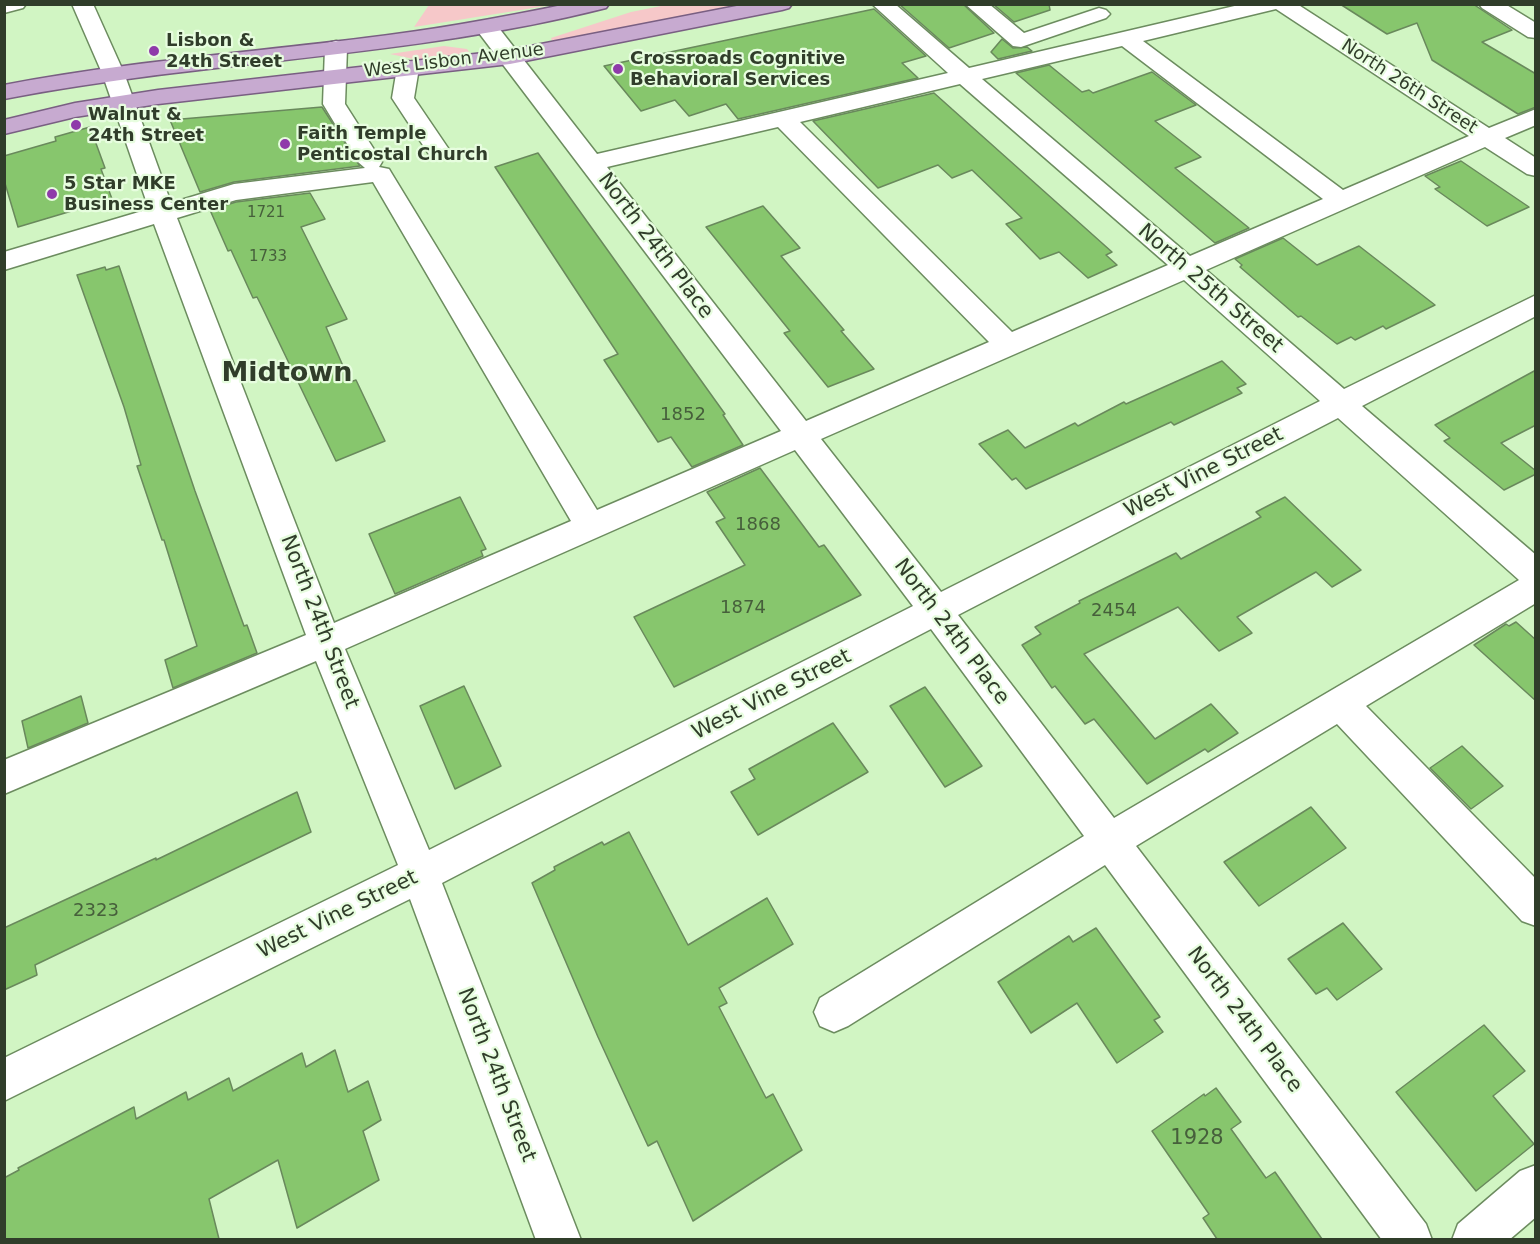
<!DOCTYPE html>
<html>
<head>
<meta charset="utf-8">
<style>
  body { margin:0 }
  #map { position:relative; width:1540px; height:1244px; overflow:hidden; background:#d1f5c3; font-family:"DejaVu Sans",sans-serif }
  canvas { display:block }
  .frame { position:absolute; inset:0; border:6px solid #303d2a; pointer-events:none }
</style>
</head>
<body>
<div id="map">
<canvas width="1540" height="1244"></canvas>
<div class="frame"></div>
</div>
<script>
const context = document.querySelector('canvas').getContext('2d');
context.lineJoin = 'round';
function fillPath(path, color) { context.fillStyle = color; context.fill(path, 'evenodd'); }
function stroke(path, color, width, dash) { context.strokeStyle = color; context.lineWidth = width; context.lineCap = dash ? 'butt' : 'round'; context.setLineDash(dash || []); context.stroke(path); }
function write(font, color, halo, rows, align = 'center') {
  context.font = font + ' "DejaVu Sans",sans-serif'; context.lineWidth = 4.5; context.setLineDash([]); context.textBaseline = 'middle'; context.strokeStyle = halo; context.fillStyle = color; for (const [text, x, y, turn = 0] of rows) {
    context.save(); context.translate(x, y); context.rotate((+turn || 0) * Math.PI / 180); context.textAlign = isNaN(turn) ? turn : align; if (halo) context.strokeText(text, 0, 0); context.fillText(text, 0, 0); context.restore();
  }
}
fillPath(new Path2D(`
  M429,5V4L552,5L414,27Z
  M666,5H740L553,43L551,38L631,12Z
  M444,46L467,49L471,55L423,61L390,54Z`), '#f6c8c9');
const building = new Path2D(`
  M899,4H963L994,33L949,48Z
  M993,4H1049L1050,10L1014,22Z
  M1340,4H1473L1512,30L1482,42L1536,74V107L1518,114L1432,60L1417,23L1387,34Z
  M874,9L926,56L902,63L918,78L738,119L726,104L689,116L675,100L641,111L604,66Z
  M1002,39L1013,48L1027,47L1032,51L998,59L991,52Z
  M1049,65L1082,92L1089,90L1093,93L1152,72L1196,105L1155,121L1201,157L1175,168L1249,228L1215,243L1016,73Z
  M934,93L1112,252L1106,255L1117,265L1088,278L1059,252L1040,259L1006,224L1022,218L972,170L952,178L938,165L878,188L813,121Z
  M322,107L360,166L234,182L200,192L170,120Z
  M90,127L105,168L101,169L112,199L18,227L4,180V156L56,141L55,137Z
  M538,153L725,414L723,415L743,445L692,467L671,437L658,442L604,360L618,354L495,167Z
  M1461,161L1529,207L1487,226L1435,189L1440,187L1425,176Z
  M310,193L325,219L301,227L347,319L326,327L350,382L356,380L385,441L336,461L262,307L257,297L253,298L231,250L228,251L210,210L236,202Z
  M763,206L800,248L781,256L844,330L841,331L874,369L828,387L784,333L790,331L706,227Z
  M1283,238L1317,265L1359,246L1435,305L1386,329L1383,326L1355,340L1351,337L1337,344L1301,316L1298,317L1240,267L1242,265L1235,259Z
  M119,266L195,491L244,626L247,625L257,653L173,688L165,660L197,646L164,540H162L137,466L141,465L124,407L77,275L105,267L106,270Z
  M1222,361L1246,384L1237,388L1242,393L1174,425L1171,422L1026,489L1016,478L1012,480L979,444L1008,430L1025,448L1075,423L1078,426L1124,402L1126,404Z
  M1536,370V425L1501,443L1536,471V474L1504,490L1444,441L1450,438L1435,425Z
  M760,468L819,547L824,545L861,595L674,687L634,617L745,565L716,522L725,518L707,492Z
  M460,497L486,549L481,551L483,556L395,594L369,534Z
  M1285,497L1361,570L1332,587L1316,572L1237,617L1252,633L1219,651L1178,607L1084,654L1155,739L1211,704L1238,733L1208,752L1205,749L1147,784L1094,719L1085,724L1055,686L1052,688L1022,645L1041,634L1035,627L1080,603L1079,601L1176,553L1181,559L1261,517L1256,512Z
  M1516,622L1536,640V701L1474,645L1506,624L1509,626Z
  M464,686L501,766L455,789L420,706Z
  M925,687L982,766L945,787L890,706Z
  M81,696L88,723L28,748L22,721Z
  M833,723L868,772L758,835L731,792L755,779L749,769Z
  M1462,746L1503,786L1471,809L1430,768Z
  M297,792L311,832L35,965L37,975L4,990V928L156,858V860Z
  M1311,807L1346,848L1259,906L1224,862Z
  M629,832L688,945L767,898L793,944L719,988L727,1003L719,1007L766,1098L773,1094L802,1150L693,1221L657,1141L648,1146L598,1037L532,883L555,870L554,867L602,842L604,845Z
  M1343,923L1382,969L1337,1000L1327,988L1316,994L1288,959Z
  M1096,928L1160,1017L1154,1020L1163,1032L1117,1063L1077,1003L1031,1033L998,982L1069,936L1073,942Z
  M1484,1025L1525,1071L1493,1096L1534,1144L1476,1191L1396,1092Z
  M335,1050L348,1092L368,1081L381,1120L363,1131L379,1180L297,1228L278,1160L209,1199L219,1239H4V1178L19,1170L18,1168L134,1107L136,1119L186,1092L188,1100L229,1078L233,1091L302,1053L306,1067Z
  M1216,1088L1241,1122L1231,1129L1266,1178L1275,1172L1322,1239H1217L1203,1218L1209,1214L1152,1131L1204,1094L1205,1096Z`);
fillPath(building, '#87c66d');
stroke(building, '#69895c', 1.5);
const minor = new Path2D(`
  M4,4H26L23,8L4,13Z
  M72,4H93L124,73L171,203L234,184L365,168L358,162L323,104L325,48L328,43L336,41L344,43L347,48L345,104L382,162L379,167L389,169L392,174L597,510L781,431L479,33L476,28L479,23L487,22L495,23L597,154L948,73L872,4H895L969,68L1243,4H1297L1489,128L1536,109V125L1505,138L1536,158V176L1527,174L1485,147L1206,270L1344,389L1536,295V316L1362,406L1536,555V603L1366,706L1536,879V926L1522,921L1337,724L1136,846L1426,1224L1432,1240H1382L1105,865L848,1026L834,1032L820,1026L814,1012L820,998L1084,836L931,629L442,883L581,1240H536L410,899L4,1101V1058L398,865L316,661L4,794V760L306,635L154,224L4,270V252L149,209L102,73ZM1276,9L1469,136L1343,190L1143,41ZM1122,46L1323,199L1190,256L982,79ZM960,84L1168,265L1012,332L800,122ZM778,127L989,342L806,421L607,167ZM373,182L571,521L334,623L177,218L236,200ZM1184,280L1320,401L941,592L821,439ZM1338,418L1519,580L1114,818L958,615ZM795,450L913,606L429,850L345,649Z
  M965,4H989L1024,33L1099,8L1106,10L1110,14L1106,18L1021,47L1013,46Z
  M1479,4H1505L1536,23V38L1528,37L1482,8Z
  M408,61L416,63L419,68L414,98L450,151L446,156L438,158L430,156L392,98L397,68L400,63Z
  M1536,1165V1217L1509,1240H1452L1458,1224L1520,1171Z`);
const major = new Path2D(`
  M567,4H609L606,8C409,58 204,60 4,99V85C124,62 244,53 365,38C433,30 500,18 567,4Z
  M747,4H792L789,8L782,10L510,64L158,104L75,117L4,134V120L75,103L158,90L510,50Z`);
stroke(minor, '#6c8c5f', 3);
stroke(major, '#795f82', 3);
fillPath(minor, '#fff');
fillPath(major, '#c7aad0');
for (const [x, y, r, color] of [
  [154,51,6,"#8f3baa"],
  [618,69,6,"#8f3baa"],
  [76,125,6,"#8f3baa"],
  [285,144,6,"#8f3baa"],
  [52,194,6,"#8f3baa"]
]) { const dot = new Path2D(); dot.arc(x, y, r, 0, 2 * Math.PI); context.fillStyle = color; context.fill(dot); stroke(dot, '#e7fddf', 2); }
write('15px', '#465f3b', null, [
  ["1721",266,213],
  ["1733",268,257]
]);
write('bold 18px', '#303d2a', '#e7fddf', [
  ["Lisbon &",166,41],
  ["24th Street",166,62],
  ["Crossroads Cognitive",630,59],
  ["Behavioral Services",630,80],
  ["Walnut &",88,115],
  ["24th Street",88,136],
  ["Faith Temple",297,134],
  ["Penticostal Church",297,155],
  ["5 Star MKE",64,184],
  ["Business Center",64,205]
], 'left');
write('18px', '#303d2a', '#e7fddf', [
  ["West Lisbon Avenue",454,61,-7],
  ["North 26th Street",1409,87,33]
]);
write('18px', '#465f3b', null, [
  ["1852",683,415],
  ["1868",758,525],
  ["1874",743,608],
  ["2454",1114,611],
  ["2323",96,911]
]);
write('21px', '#303d2a', '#e7fddf', [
  ["North 24th Place",655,246,53],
  ["North 25th Street",1210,289,41],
  ["West Vine Street",1204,473,-27],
  ["North 24th Street",319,622,69],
  ["North 24th Place",951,632,53],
  ["West Vine Street",772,695,-27],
  ["West Vine Street",338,915,-26],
  ["North 24th Place",1244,1020,53],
  ["North 24th Street",496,1075,69]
]);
write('21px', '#465f3b', null, [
  ["1928",1197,1139]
]);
write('bold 27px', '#303d2a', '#e7fddf', [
  ["Midtown",287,374]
]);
</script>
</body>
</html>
